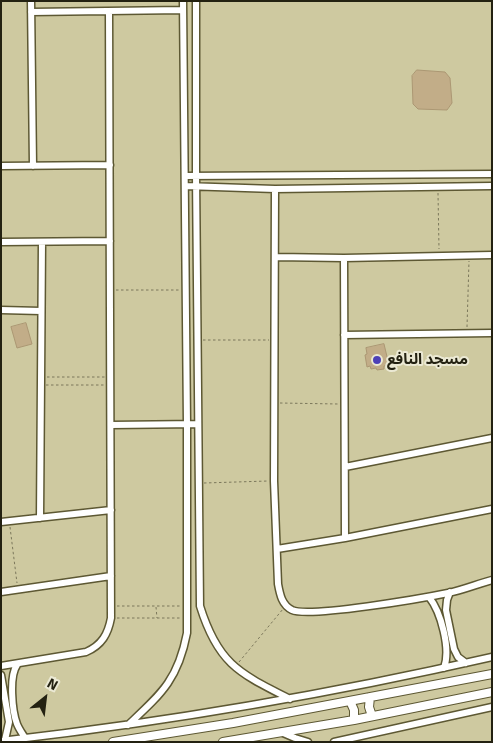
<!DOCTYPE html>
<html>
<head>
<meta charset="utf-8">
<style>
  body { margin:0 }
  #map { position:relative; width:493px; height:743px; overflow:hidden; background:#cec9a0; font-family:Signika,sans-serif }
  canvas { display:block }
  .frame { position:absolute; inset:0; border:2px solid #232111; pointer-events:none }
  .north { position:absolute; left:20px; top:673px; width:50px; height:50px; -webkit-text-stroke:4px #ebe9d4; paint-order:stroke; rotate:29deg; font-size:14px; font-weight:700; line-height:20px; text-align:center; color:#232111 }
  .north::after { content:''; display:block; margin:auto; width:18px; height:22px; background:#232111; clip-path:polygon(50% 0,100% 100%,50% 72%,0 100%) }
</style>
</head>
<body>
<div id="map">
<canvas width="493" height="743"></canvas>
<div class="frame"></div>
<div class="north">N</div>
</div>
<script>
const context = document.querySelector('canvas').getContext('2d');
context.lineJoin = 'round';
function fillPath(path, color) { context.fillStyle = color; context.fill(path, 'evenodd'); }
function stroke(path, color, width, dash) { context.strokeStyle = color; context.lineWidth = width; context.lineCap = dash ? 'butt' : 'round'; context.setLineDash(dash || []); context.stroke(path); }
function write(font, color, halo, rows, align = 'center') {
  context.font = font + ' Signika,"Noto Sans Arabic",sans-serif'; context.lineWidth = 4; context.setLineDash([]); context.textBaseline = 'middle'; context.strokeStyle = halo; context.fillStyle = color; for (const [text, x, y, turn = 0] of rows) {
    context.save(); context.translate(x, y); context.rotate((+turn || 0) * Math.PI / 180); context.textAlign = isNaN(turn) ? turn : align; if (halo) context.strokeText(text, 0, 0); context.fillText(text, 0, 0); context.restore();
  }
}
const building = new Path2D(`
  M417,70L445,72L450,78L452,103L447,110L418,109L413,104L412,76Z
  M26,323L32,344L17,348L11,327Z
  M384,344L389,365L384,366V369L377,370L376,368L371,369L370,366L367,367L365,355L367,354L366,348Z`);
fillPath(building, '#c2ad88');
stroke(building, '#ab9773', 1);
const minor = new Path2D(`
  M31,1L33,166
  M196,1V175L200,606C218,664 239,673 290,699
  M31,12L183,10
  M1,166L110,165
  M185,176L492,174
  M185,186L275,189L492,186
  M275,189L274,481L278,584C280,595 282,605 292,610C309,618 424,598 448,593C463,590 477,584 492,580
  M1,242L110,241
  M276,257L344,258L492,255
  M344,258L345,538
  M1,310L41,311
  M344,335L492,333
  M111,425L198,424
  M345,467L492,438
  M40,518L42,242
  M1,522L111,510
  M277,549L345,538L492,509
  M1,592L111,576
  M450,592L447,600L446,610L454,649L458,657L466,663
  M429,597C441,612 451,649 444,668
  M17,665C9,676 12,711 17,724C19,729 22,733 25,738
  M1,666L86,652C102,645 108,634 111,618L109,11
  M1,675L9,722L5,740
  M128,725C161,694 178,680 187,633V424L183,1
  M281,732L295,738L308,742
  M1,741C166,722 330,694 492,657
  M334,742L492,707`);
const tertiary = new Path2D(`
  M370,697L369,707L372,716
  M350,701L354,710V720
  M113,742L233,723L492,674
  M223,742L354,720L492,692`);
stroke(minor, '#5d5833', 9);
stroke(tertiary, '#5d5833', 10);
stroke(new Path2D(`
  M438,193L439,249
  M116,290H179
  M467,327L469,261
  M203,340H269
  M47,377H105
  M46,385H105
  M280,403L338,404
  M204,483L268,481
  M10,527L17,583
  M117,606H181
  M156,607L157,618
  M117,618H181
  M239,662L283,609`), '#7b775b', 1, [2.5, 2.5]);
stroke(minor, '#fff', 6);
stroke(tertiary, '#fff', 8);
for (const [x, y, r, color] of [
  [377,360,5,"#4e40b7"]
]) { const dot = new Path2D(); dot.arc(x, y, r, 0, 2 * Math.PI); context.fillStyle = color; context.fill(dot); stroke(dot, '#ebe9d4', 2); }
write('bold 15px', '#232111', '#ebe9d4', [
  ["مسجد النافع",387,360]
], 'left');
</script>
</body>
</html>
